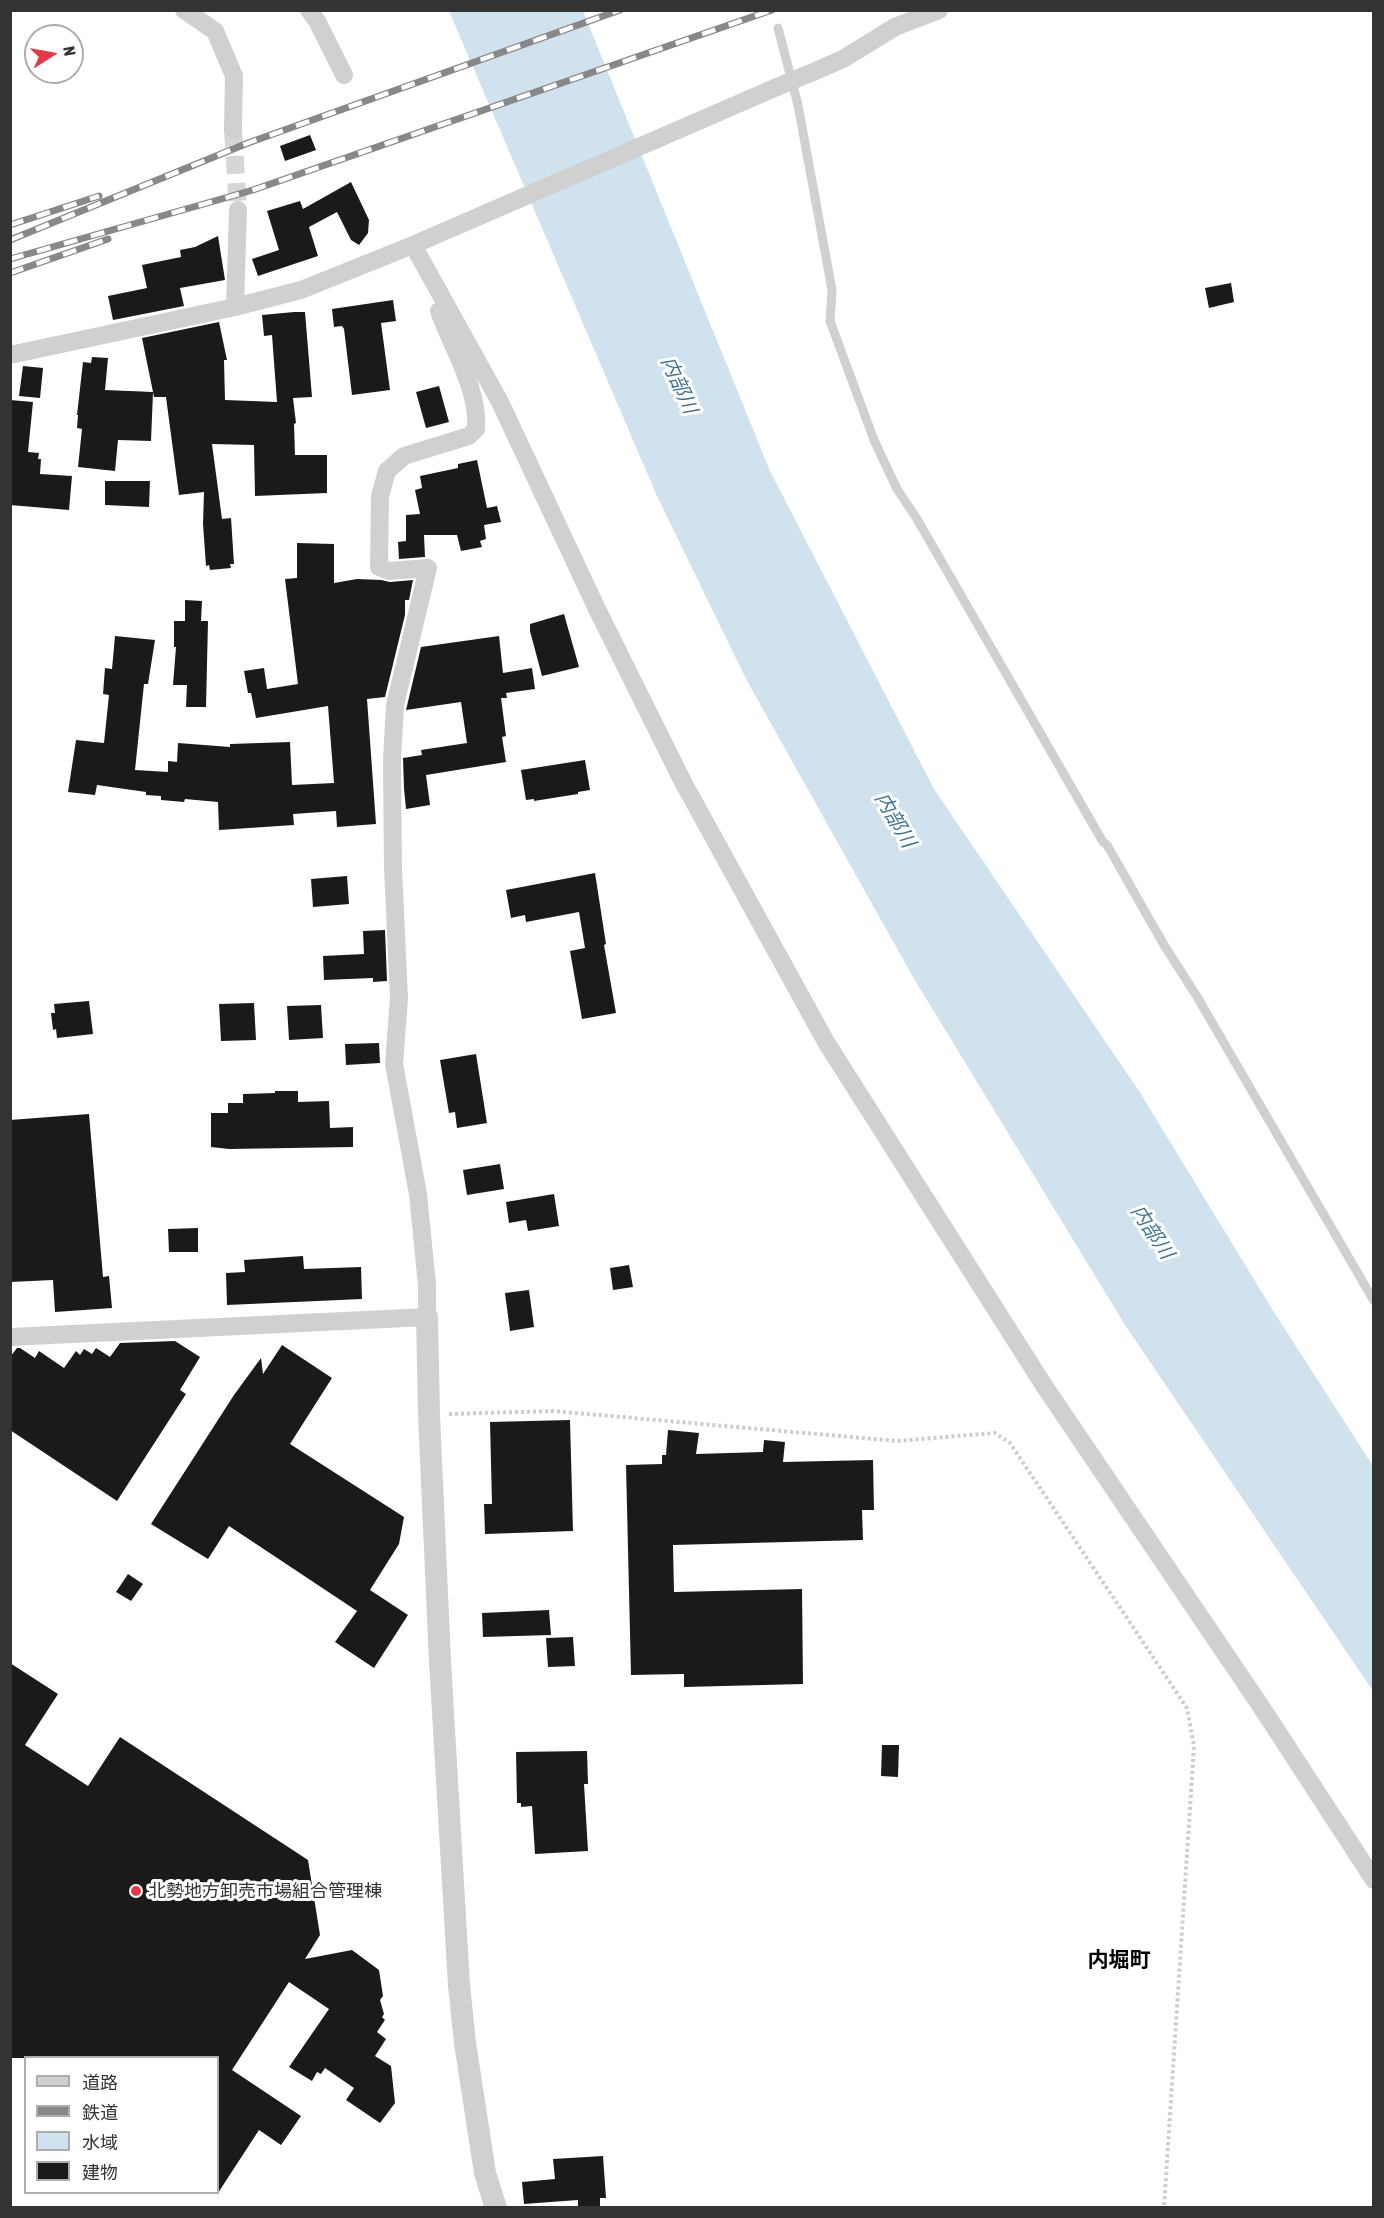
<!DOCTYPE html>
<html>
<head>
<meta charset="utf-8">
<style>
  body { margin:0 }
  #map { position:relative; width:1384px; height:2218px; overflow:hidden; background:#fff; font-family:"Asap Condensed","Noto Sans JP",sans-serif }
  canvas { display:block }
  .frame { position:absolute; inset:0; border:12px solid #333; pointer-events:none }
  .legend { position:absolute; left:24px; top:2056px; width:195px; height:138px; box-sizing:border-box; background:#fff; border:2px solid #adadad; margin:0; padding:8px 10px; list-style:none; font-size:18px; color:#333 }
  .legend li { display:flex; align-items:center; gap:12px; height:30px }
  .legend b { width:30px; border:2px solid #adadad }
  .north { position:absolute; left:24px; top:24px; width:60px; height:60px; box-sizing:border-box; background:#fff; border:2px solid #adadad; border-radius:50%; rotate:79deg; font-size:16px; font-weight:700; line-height:24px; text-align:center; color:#333 }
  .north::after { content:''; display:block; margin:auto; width:21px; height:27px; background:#e63946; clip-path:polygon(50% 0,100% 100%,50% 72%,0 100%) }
</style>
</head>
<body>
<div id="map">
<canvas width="1384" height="2218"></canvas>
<div class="frame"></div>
<ul class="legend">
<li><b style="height:8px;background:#d0d0d0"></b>道路</li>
<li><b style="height:8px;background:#888"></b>鉄道</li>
<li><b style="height:16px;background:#cfe2ee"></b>水域</li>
<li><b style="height:16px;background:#1a1a1a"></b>建物</li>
</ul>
<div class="north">N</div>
</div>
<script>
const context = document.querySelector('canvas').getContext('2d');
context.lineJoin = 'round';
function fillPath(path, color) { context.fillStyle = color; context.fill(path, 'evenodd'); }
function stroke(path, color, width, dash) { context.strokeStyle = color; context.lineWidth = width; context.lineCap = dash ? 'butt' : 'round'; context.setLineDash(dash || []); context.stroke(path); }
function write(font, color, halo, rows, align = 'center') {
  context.font = font + ' "Asap Condensed","Noto Sans JP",sans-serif'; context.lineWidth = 6; context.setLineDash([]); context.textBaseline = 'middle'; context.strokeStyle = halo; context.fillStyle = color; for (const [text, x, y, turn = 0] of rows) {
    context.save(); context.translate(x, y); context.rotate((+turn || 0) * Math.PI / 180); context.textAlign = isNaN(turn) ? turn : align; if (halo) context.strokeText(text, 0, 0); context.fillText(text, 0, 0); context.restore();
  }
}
fillPath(new Path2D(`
  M449,11H583L770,471L934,789L1141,1094L1272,1309L1373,1466V1691L1125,1325L913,977L746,679L657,496Z`), '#cfe2ee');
fillPath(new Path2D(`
  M310,135L316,150L285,161L280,146Z
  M351,182L369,220L368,233L359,245L351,240L337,212L309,227L318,256L258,276L252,259L279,250L267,211L300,201L303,209Z
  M218,236L225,280L180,288L184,306L113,320L108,296L147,288L142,265L181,257L180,250L195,247Z
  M1231,283L1234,302L1209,308L1205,288Z
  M393,300L396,321L381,323L390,390L352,395L344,329L342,326L334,327L332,309Z
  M294,312H305L312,397L293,398L296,423L294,424L295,455H327V493L255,496L254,445L212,444L222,519L231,518L234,564H230L231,568L210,570L209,565L206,566L203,524L204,492L179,495L166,397H154L153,392L151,441L118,440L115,471L78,467L82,429L77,428L78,415H77L83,362L91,363L92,357L108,358L105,390L153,392L142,338L219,322L227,360H224L225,400L277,402L272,335L264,336L262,315Z
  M23,366L43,368L40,398L19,396Z
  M439,386L449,422L426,428L416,392Z
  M10,400L33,402L28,452L39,453L38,459H41L40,474L72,476L69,510L10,505Z
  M477,460L487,508L497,506L501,522L484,525L486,539L480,541L482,547L461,551L457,535H424L425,557L399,559L398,542L406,541V515L420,514L415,490L422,488L420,476L458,468V464Z
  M105,481H150L149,507L105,505Z
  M297,543L334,544V583L357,579L381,580L390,582L413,580L409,600H405V615L385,697L367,699L376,824L337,827L336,811L293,814L294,825L219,830L218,802L185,799L184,802L161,800V796L146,795V792L97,785L95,795L68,792L76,740L104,743L109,695L103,694L105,668L112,669L115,636L155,640L148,684H144L135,770L168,772V761L177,762L178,743L230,747V744L290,742L292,785L334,783L328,706L256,718L251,693H248L244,671L264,668L267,689L298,684L285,579L297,578Z
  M185,600L202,601L201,621H208L206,707H186L187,685H173L176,647H174V621H185Z
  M564,614L579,667L542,676L530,631V624Z
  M499,636L503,673L532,668L535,689L506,693L507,698H501L506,736L502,737L506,762L426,775L430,805L406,809L404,788L403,758L422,755L421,750L467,743L461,702L406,710L421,647Z
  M585,760L590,790L578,792V794L534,801V799L526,800L521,770Z
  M595,873L606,944L604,945L616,1013L582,1019L570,951L585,948L579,912L526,922L525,915L511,918L506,890Z
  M347,876L349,904L313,907L311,879Z
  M385,930L387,981L373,982V978L324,980L323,956L364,954L363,931Z
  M89,1001L93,1034L57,1038L56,1029L53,1030L51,1013H55L54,1004Z
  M254,1003L256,1040L221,1041L219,1004Z
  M321,1005L323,1038L289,1040L287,1006Z
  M379,1043L380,1063L346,1065L345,1044Z
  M476,1054L487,1123L457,1128L455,1112L449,1113L440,1060Z
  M275,1091H298V1102L329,1101L330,1128L353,1127V1147L229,1149L211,1147V1113H228V1103H243V1094L275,1093Z
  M89,1114L103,1277L109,1276L112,1308L55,1312L53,1280L10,1282V1120Z
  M500,1164L504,1189L467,1195L463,1170Z
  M554,1194L559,1226L528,1231L526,1220L509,1223L506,1202Z
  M198,1228V1252H169L168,1229Z
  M303,1256L304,1269L361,1267L362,1299L227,1305L226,1273L245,1272L244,1260Z
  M629,1265L633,1287L613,1290L610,1268Z
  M529,1290L534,1327L510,1331L505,1293Z
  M175,1341L200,1357L180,1390L186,1394L117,1501L10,1430V1357L17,1348H20L35,1358L39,1351L64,1368L76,1351L80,1355L84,1349L92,1354L96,1348L110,1357L120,1343Z
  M282,1345L332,1378L290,1444L404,1517L399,1544L370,1590L408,1615L374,1668L335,1642L357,1611L229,1526L208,1559L151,1524L234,1395L261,1358L263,1374Z
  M570,1420L573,1531L485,1534L484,1504H492L490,1422Z
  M668,1430L699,1433L696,1454L763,1452L764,1440L785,1442L783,1462L873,1460L874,1510H862L863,1540L673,1545L674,1592L802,1589L803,1684L684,1687V1674L631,1675L626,1465L662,1464V1455H666Z
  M128,1574L143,1584L131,1601L116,1592Z
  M549,1610L551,1635L483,1637L482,1613Z
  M573,1637L575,1666L548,1667L546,1638Z
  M10,1663L58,1694L25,1745L88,1786L120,1737L308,1860L320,1935L305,1959L352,1950L379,1970L383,1996L380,2000L384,2014L382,2017L385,2020L377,2032L386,2039L375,2056L391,2066L395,2103L380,2123L346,2100L354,2088L325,2068L321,2074L317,2072L312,2081L289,2067L329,2009L289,1982L232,2070L301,2116L281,2145L259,2130L218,2193V2058H10Z
  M882,1745H899L898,1777L881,1776Z
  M587,1751L588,1784H584L588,1851L535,1854L532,1806L521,1807V1803H517L516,1752Z
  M603,2156L606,2198H600V2208H578V2200L524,2204L522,2182L555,2179L553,2159Z`), '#1a1a1a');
stroke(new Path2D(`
  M233,129L238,210`), '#d6d6d6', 18, [18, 9]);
stroke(new Path2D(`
  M449,1414L553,1411L897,1441L995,1433L1010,1443L1187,1708L1194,1746L1164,2208`), '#cdcdcd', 4, [3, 3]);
stroke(new Path2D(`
  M778,28L798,105L832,290L830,321L874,440L897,489L917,519L1103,842L1107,845L1164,945L1196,995L1374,1301`), '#d0d0d0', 9);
stroke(new Path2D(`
  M184,10L215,31L234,76L233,129
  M309,10L317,21L344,75
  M813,72L843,59L895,27L939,10
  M413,245L500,402L596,607L683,782L826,1042L1043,1384L1264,1711L1374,1880
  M235,307L238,210
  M10,355L235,307L301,290L413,245L777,87
  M10,1337L427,1317V1285L418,1194L394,1064L399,998L393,868L392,760L395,705L428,568L389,571L379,567L380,496L387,471L404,456L469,436L476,429C479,389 452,348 439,311`), '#d0d0d0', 18);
stroke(new Path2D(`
  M427,1317L429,1415L440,1661L459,1985L465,2043L485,2173L496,2208`), '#d0d0d0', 22);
const rail = new Path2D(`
  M10,225L99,196
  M10,240L248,143L620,10
  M10,259L253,190L772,10
  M10,273L108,239`);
stroke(rail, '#888', 7);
stroke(rail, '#fff', 4.5, [14]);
stroke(new Path2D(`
  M777,87L813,72`), '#d0d0d0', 18);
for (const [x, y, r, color] of [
  [136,1891,6,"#e63946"]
]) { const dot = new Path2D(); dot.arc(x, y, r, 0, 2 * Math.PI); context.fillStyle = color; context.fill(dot); stroke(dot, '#fff', 2); }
write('18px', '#333', '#fff', [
  ["北勢地方卸売市場組合管理棟",148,1891]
], 'left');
write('italic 20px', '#3f7597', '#fff', [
  ["内部川",679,385,66],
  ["内部川",895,820,60],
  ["内部川",1152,1232,57]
]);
write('bold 21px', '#000', '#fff', [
  ["内堀町",1119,1960]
]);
</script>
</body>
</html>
